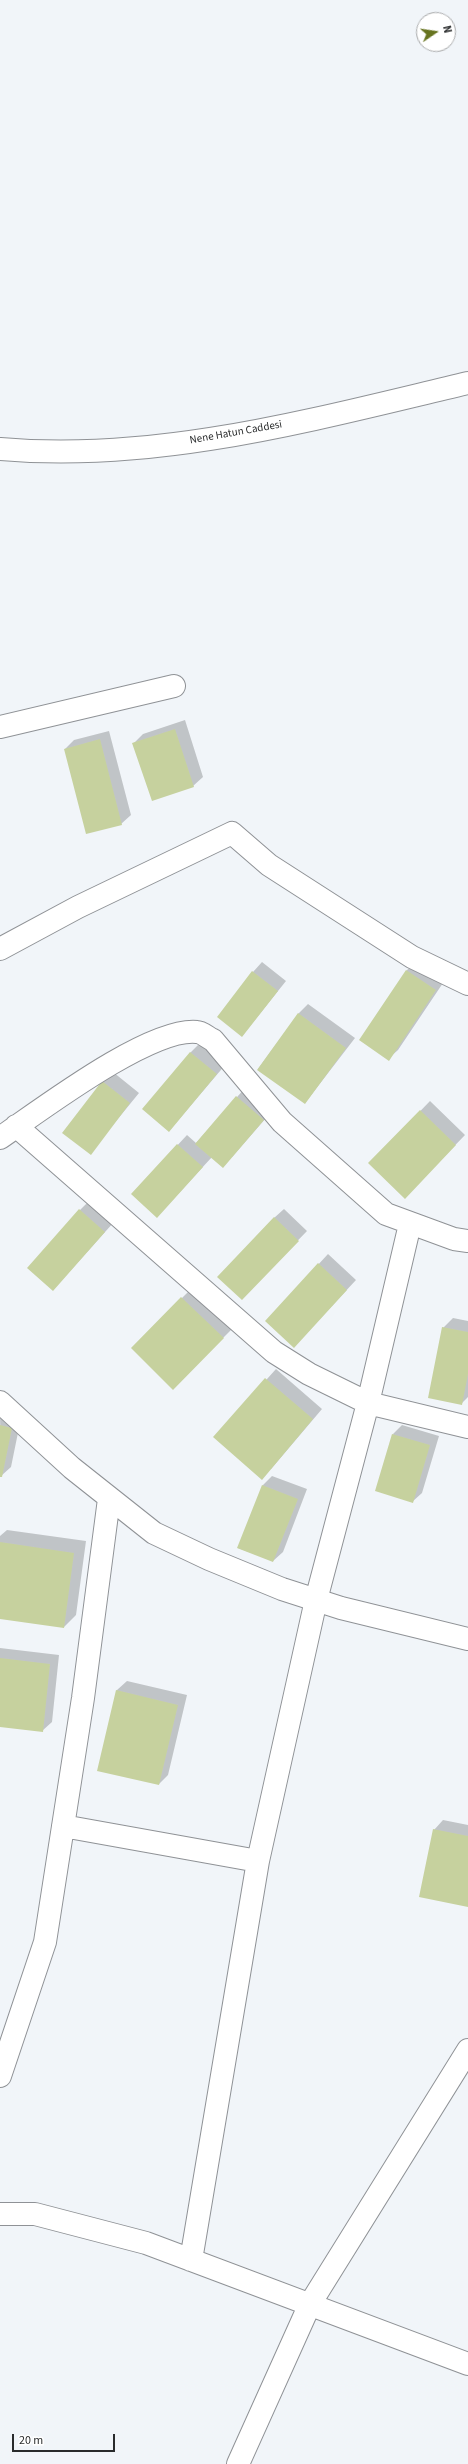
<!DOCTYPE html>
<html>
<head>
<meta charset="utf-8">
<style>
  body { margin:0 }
  #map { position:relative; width:468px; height:2464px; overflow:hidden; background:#f1f5f9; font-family:"Source Sans 3",sans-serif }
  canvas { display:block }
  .north { position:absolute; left:416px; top:12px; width:40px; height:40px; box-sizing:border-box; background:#fff; border:1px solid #a9aaab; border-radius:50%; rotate:77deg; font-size:11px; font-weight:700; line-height:16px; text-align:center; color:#292b2c }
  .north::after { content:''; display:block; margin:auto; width:14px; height:18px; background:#677420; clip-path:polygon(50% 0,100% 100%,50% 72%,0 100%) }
  .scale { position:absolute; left:12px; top:2434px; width:103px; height:18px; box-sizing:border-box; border:2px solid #292b2c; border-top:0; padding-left:5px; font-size:12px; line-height:14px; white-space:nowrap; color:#292b2c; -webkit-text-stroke:3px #fff; paint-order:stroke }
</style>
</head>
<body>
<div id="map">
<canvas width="468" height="2464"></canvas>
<div class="north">N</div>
<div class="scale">20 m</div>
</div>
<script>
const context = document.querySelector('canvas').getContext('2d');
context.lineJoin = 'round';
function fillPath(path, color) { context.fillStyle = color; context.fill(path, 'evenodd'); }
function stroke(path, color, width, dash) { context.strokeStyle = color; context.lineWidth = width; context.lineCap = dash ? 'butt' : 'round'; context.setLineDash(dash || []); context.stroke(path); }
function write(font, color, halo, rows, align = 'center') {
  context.font = font + ' "Source Sans 3",sans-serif'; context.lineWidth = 3; context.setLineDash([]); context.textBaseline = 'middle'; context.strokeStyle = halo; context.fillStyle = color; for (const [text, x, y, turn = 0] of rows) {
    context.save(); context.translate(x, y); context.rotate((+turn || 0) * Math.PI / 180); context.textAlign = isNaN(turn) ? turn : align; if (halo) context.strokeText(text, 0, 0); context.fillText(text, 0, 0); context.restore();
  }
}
fillPath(new Path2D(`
  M185,720L203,777L193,786L134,743L143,734Z
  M109,731L131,815L121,824L65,749L74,740Z
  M417,961L445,980L398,1050L388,1059L360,1040L407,970Z
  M262,962L286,981L242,1036L253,972Z
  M308,1004L355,1038L305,1103L258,1069L299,1013Z
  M200,1043L226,1064L169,1131L190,1053Z
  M113,1072L139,1093L90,1153L103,1082Z
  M246,1087L273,1110L232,1157H212L166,1207L132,1194L187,1135L196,1143Z
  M430,1101L465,1135L414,1188L370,1163Z
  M89,1201L114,1222L53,1290L80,1210Z
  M284,1209L307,1231L251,1289L274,1218Z
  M328,1254L356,1280L303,1337L266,1321Z
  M192,1288L233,1328L173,1388L132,1348Z
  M453,1318L468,1321V1397L461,1404L443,1328Z
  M276,1369L322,1409L271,1469L215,1437Z
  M0,1414L21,1418L11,1467L1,1476Z
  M402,1425L439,1436L422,1493L412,1502L393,1434Z
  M272,1476L307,1489L283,1552L273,1561L238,1548L263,1485Z
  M7,1530L86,1541L76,1615L64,1627L0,1618V1536Z
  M0,1648L59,1655L52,1722L42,1731L0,1726Z
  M127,1681L187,1695L168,1775L159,1784L98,1770L117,1690Z
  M443,1820L468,1825V1906L434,1830Z`), '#0003');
fillPath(new Path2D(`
  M175,729L194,787L152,801L132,743Z
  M100,739L122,825L86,834L64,749Z
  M406,970L436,990L389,1061L359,1040Z
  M252,971L278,991L242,1037L217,1017Z
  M298,1013L346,1048L305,1104L257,1070Z
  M190,1052L217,1074L169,1132L142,1109Z
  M102,1081L130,1103L91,1155L62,1133Z
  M236,1096L264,1120L223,1168L195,1144Z
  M420,1110L456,1145L405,1199L368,1163Z
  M177,1144L203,1167L157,1218L131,1194Z
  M79,1209L105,1232L53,1291L27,1268Z
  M274,1217L299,1241L242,1300L217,1277Z
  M318,1263L347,1290L294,1348L265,1321Z
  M181,1297L224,1338L173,1390L131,1348Z
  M442,1327L468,1332V1374L462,1405L428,1398Z
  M265,1378L313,1419L262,1480L213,1437Z
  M0,1425L12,1428L2,1477H0Z
  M392,1434L430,1445L413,1503L375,1491Z
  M262,1485L298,1499L273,1562L237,1548Z
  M0,1542L74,1553L64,1628L0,1619Z
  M0,1658L50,1664L43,1732L0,1727Z
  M116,1690L178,1705L159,1785L97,1771Z
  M433,1829L468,1836V1907L419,1897Z`), '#c6d19e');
const minor = new Path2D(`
  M0,727L174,686
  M0,949L78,907L232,833L269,865L412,957L468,984
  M16,1126L274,1352L309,1374L368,1403L468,1427
  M0,1138C41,1110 150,1027 197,1032C202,1032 208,1038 213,1040L282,1122L386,1214L454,1239L468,1241
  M0,1402L72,1468L154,1533L209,1559L282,1589L341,1608L468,1639
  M63,1826L258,1861
  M0,2076L45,1942L83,1698L109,1499
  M0,2214H35L146,2243L468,2364
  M191,2260L258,1861L316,1600L368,1403L410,1224
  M238,2464L310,2304L468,2050`);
const tertiary = new Path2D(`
  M0,449C158,463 315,419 468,383`);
stroke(minor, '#8f9296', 24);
stroke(tertiary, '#8f9296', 24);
stroke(minor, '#fff', 22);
stroke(tertiary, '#fff', 22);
write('11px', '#292b2c', '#fff', [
  ["Nene Hatun Caddesi",236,433,-10]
]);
</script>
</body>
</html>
